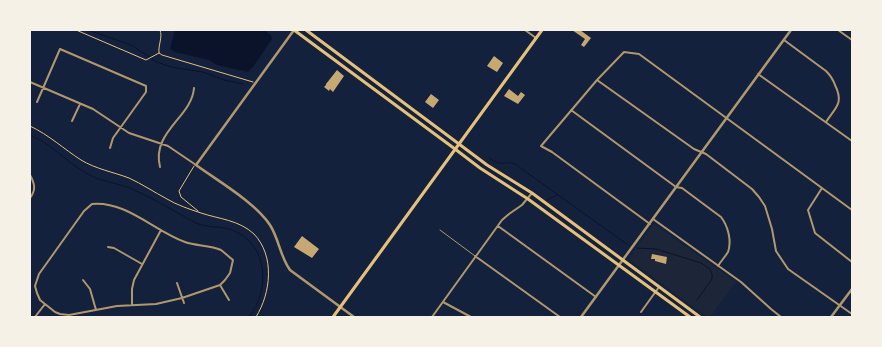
<!DOCTYPE html>
<html>
<head>
<meta charset="utf-8">
<style>
  body { margin:0 }
  #map { position:relative; width:882px; height:347px; overflow:hidden; background:#14213d; font-family:Overpass,sans-serif }
  canvas { display:block }
  .frame { position:absolute; inset:0; border:31px solid #f6f1e7; pointer-events:none }
</style>
</head>
<body>
<div id="map">
<canvas width="882" height="347"></canvas>
<div class="frame"></div>
</div>
<script>
const context = document.querySelector('canvas').getContext('2d');
context.lineJoin = 'round';
function fillPath(path, color) { context.fillStyle = color; context.fill(path, 'evenodd'); }
function stroke(path, color, width, dash) { context.strokeStyle = color; context.lineWidth = width; context.lineCap = dash ? 'butt' : 'round'; context.setLineDash(dash || []); context.stroke(path); }
fillPath(new Path2D(`
  M654,224L736,282L710,317H707L630,260V256Z`), '#1d2539');
fillPath(new Path2D(`
  M175,30H264L271,35L272,39L253,67L248,72L217,65L209,60L175,52L170,49Z`), '#0b132b');
stroke(new Path2D(`
  M88,30L131,45L157,62L171,67L203,72L224,80L243,84
  M30,135C55,145 71,168 96,178C109,183 122,184 134,190C155,199 175,212 196,223C208,228 221,226 232,230C268,243 271,290 249,317
  M489,158C503,168 503,160 515,164L628,245
  M547,200L557,195
  M637,248L656,249L701,263L710,269L712,274V279L697,300`), '#0b132b', 1);
fillPath(new Path2D(`
  M572,30H580L591,38L584,47L581,45L585,39Z
  M494,56L503,63L497,72L487,66Z
  M337,70L344,76L333,92L330,89L329,91L324,87L326,85V84Z
  M509,89L518,96L521,92L525,95L518,104L504,96Z
  M431,94L439,100L433,108L425,102Z
  M302,236L319,249L312,258L294,247Z
  M652,254L667,257L666,264L655,261V259H651Z`), '#c6a872');
stroke(new Path2D(`
  M76,30L146,60L159,53
  M160,30C163,37 158,45 159,53L162,55L253,82
  M30,126C49,135 64,149 81,160C96,169 113,172 129,178C142,184 154,192 167,199C177,205 189,209 201,213C219,219 239,220 254,234C275,256 271,293 256,317
  M194,166L179,191L181,197L198,211`), '#e5c07b', 1);
stroke(new Path2D(`
  M440,230L475,256`), '#b1986c', 1);
stroke(new Path2D(`
  M525,30L536,38
  M838,30L852,40
  M784,40L826,71C830,75 833,79 835,85C844,103 836,107 826,122
  M758,74L852,141
  M597,80L694,149L706,154L752,189L759,197L765,206L772,229L776,251L788,269L852,314
  M30,82L93,109L129,133L168,146L196,165
  M37,102L60,49L146,86V92L113,138L110,148
  M571,110L676,187L682,188L721,217C728,226 732,241 728,252C725,257 721,261 718,266
  M72,121L80,104
  M160,167C151,132 192,117 194,88
  M30,175C35,184 36,190 30,198
  M822,188L808,210L815,233L852,262
  M92,204C127,201 154,231 185,242C196,246 210,245 221,250C225,253 229,257 233,260L230,273L225,280L220,285L182,298L156,304L117,306L69,315L60,314L55,312L40,300L37,293L35,286L39,274L84,211Z
  M653,219L741,282L771,309L781,317
  M650,224L552,152L541,146L597,80L624,52L639,54L852,210
  M498,226L596,297
  M108,247L114,248L142,264
  M475,256L560,317
  M83,280L90,289L96,310
  M177,283L184,303
  M220,285L229,300
  M443,302L471,317
  M132,304V289L134,280L161,230
  M641,312L659,287
  M35,317L45,304
  M432,317L502,220L509,214L522,205L532,193`), '#b1986c', 2);
stroke(new Path2D(`
  M294,30L196,165C218,181 256,203 270,225C279,239 280,256 290,270L354,317
  M581,317L791,30
  M831,317L852,289`), '#b1986c', 2.5);
stroke(new Path2D(`
  M294,30L455,149
  M306,30L459,144`), '#e5c07b', 3);
stroke(new Path2D(`
  M459,144L487,165L532,193L700,317
  M455,149L480,168L528,199L690,317
  M333,317L542,30`), '#e5c07b', 3);
</script>
</body>
</html>
